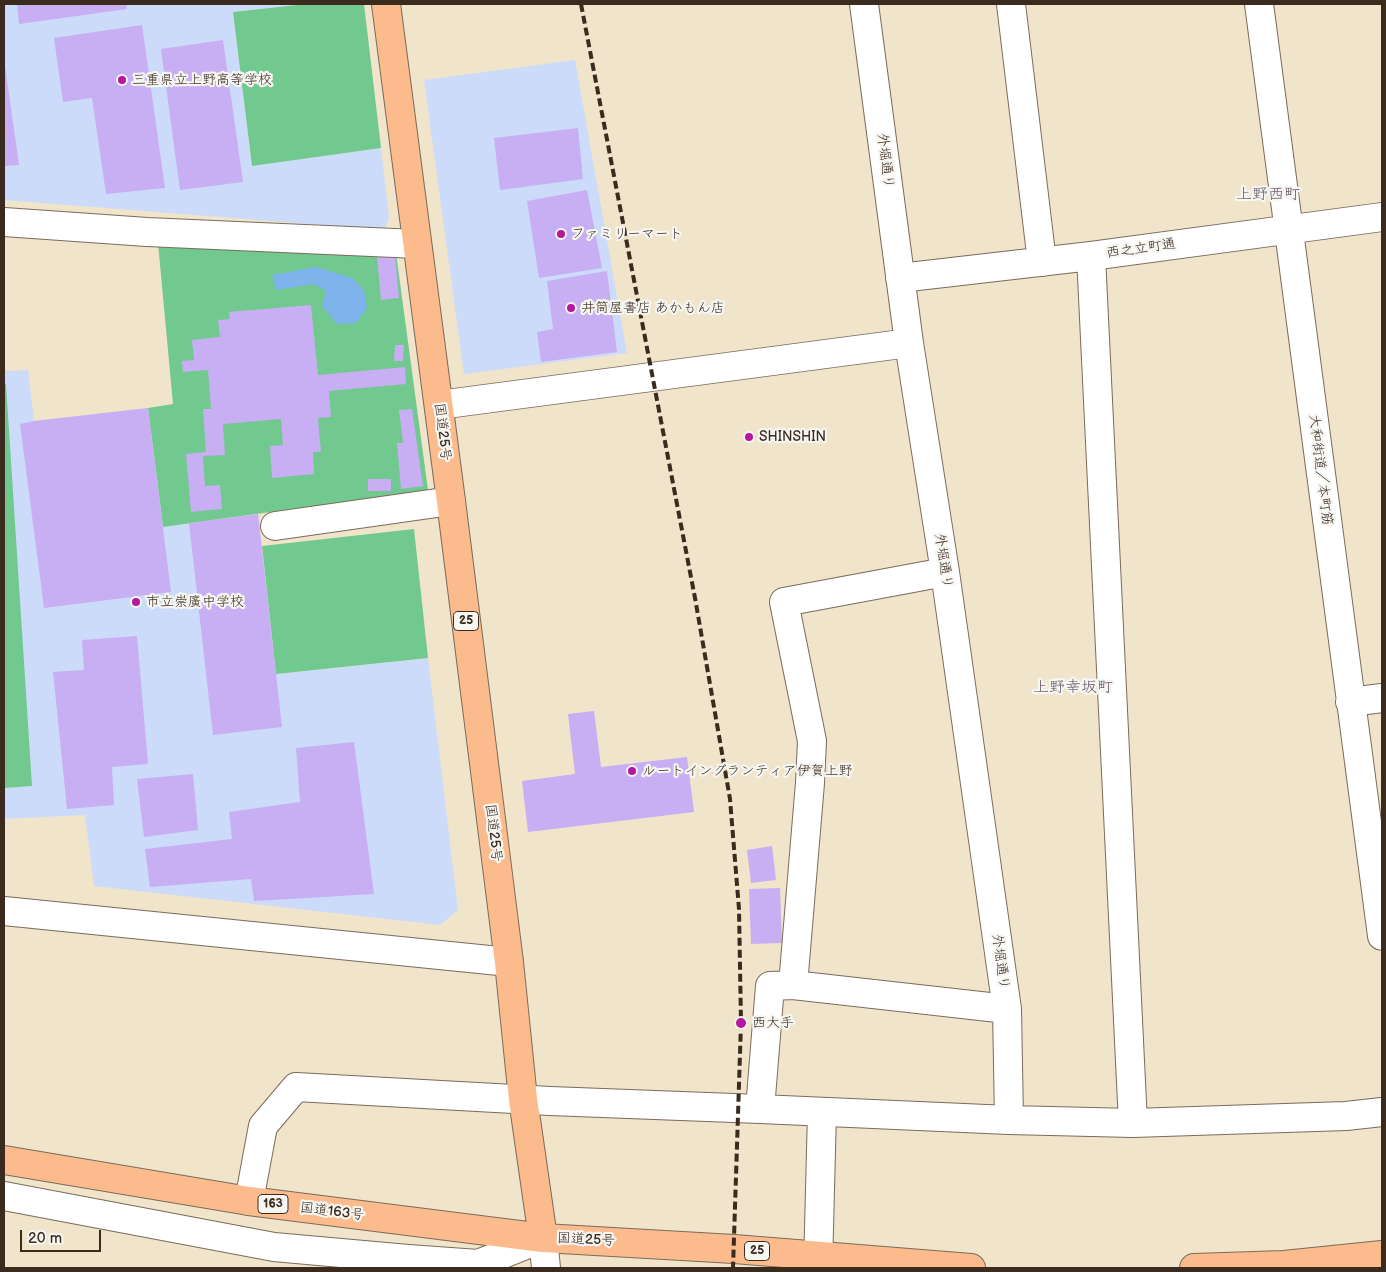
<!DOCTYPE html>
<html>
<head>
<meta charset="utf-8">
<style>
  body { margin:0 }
  #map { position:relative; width:1386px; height:1272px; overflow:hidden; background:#f0e4cb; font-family:"Balsamiq Sans",sans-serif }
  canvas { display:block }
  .frame { position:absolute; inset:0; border:5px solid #3b2a1e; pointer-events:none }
  .scale { position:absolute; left:20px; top:1230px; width:81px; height:22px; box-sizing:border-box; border:2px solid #3b2a1e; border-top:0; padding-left:6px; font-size:15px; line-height:18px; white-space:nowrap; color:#3b2a1e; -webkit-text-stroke:4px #f6f6f2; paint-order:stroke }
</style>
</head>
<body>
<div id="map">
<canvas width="1386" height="1272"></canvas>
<div class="frame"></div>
<div class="scale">20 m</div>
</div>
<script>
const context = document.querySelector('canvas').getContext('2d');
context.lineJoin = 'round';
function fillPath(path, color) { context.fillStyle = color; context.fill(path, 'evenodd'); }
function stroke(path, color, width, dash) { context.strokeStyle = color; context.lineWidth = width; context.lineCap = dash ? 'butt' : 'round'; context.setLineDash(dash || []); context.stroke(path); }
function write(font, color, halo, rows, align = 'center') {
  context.font = font + ' "Balsamiq Sans","Klee One",sans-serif'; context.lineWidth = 4.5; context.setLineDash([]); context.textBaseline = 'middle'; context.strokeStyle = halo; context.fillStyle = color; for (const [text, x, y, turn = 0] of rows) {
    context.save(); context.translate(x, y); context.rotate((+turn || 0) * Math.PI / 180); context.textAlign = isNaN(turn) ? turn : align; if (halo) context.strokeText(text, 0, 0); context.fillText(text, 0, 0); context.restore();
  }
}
fillPath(new Path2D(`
  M4,4H306L233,12L252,166L381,148L389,218L384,230L4,200Z
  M575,60L627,353L464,374L424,80Z
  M28,370L34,421L148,408L163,527L258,514L276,674L428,658L458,910L440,925L94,886L85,815L4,819V371Z`), '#cddbfa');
fillPath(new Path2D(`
  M306,4H364L381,148L252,166L233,12Z
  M158,243L396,253L428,490L163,527L148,408L173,404Z
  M4,384H6L32,786L4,788Z
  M414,529L428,658L276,674L262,546Z`), '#71c98f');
fillPath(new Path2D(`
  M316,267L352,278L364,290L367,308L356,323L337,324L322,306L326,291L314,284L276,290L272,275Z`), '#7eb3ec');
fillPath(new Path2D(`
  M17,4H126L127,9L19,24Z
  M142,25L165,188L106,194L92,98L63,102L54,38Z
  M223,40L243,182L180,190L161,49Z
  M4,59L19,165L4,166Z
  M578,128L583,179L500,190L494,138Z
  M587,190L602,268L539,278L527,201Z
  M395,255L399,298L381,300L377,257Z
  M607,271L617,352L541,362L537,332L553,329L547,281Z
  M311,305L318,375L405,367L406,384L329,391L331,417L318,418L321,452H313L314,474L272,478L270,446L283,445L281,419L223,424L225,455L203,456L205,486L220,485L222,509L191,512L186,454L206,452L203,409H211L208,370L183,372L182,361L194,360L192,340L220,337L218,320L230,319L229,312Z
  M395,345H404L403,361H394Z
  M148,408L171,592L44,608L20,424L34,421Z
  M412,409L423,486L401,489L397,443H403L399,410Z
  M368,479H391V491H368Z
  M258,514L282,727L213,735L189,523Z
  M137,636L148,764L112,767L114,805L67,809L53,672L84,670L82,640Z
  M594,711L601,767L687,757L694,812L528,832L522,781L575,774L568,714Z
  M354,742L374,894L254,901L251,879L150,887L145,849L232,839L229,812L300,802L296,748Z
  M193,774L198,830L144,837L137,779Z
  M772,846L776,880L751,883L747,850Z
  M780,888L782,943L751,944L749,889Z`), '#c8aef2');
const minor = new Path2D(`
  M864,4L909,343L945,572L1007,1009L1009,1120
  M1011,4L1042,262
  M1259,4L1382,936
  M4,222L147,232L417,244
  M1091,256L1133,1123
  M900,278L1091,256L1382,217
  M439,405L909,343
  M275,526L451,501
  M1350,702L1382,698
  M4,911L509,962
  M793,985L810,783L812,741L784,602L945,572
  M760,1109L770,986L793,985L1007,1009
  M4,1196L274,1247L408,1259L478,1264L543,1238L546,1268
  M249,1201L263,1126L296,1087L550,1101L760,1109L1009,1120L1133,1123L1346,1116L1382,1112
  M818,1268L822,1112`);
const highway = new Path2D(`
  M386,4L451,501L509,962L523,1099L543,1238
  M4,1160L249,1201L543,1238L734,1249L971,1268
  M1194,1268L1284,1265L1382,1255`);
stroke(minor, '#7a6b5b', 30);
stroke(highway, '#7a6b5b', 30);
stroke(minor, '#fff', 28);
stroke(highway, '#fbbb8d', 28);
stroke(new Path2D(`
  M581,4L695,598L730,799L739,909L741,1023L733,1268`), '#3b2a1e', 4, [8, 4]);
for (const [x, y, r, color] of [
  [122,80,5,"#b5179e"],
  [561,234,5,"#b5179e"],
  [571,308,5,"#b5179e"],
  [749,437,5,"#b5179e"],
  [136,602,5,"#b5179e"],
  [632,771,5,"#b5179e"],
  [741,1023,6,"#b5179e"]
]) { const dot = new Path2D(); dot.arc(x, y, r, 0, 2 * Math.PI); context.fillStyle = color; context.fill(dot); stroke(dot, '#f6f6f2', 2); }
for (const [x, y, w] of [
  [466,621,25],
  [273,1204,30],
  [757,1251,25]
]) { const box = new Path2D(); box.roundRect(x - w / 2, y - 9.5, w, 19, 4); context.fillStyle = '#f6f6f2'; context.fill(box); stroke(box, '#3b2a1e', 1); }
write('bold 12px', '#3b2a1e', null, [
  ["25",466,621],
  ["163",273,1204],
  ["25",757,1251]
]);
write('14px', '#3b2a1e', '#f6f6f2', [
  ["三重県立上野高等学校",132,80],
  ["ファミリーマート",571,234],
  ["井筒屋書店 あかもん店",581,308],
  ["SHINSHIN",759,437],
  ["市立崇廣中学校",146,602],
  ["ルートイングランティア伊賀上野",642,771],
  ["西大手",752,1023]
], 'left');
write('14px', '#3b2a1e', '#f6f6f2', [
  ["外堀通り",885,161,83],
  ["西之立町通",1141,249,-8],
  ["国道25号",442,432,83],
  ["大和街道／本町筋",1320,470,83],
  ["外堀通り",943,561,81],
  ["国道25号",493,833,83],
  ["外堀通り",1000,962,82],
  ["国道163号",332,1212,7],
  ["国道25号",586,1240,3]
]);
write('16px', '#6c5868', '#f6f6f2', [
  ["上野西町",1268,195],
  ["上野幸坂町",1073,688]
]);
</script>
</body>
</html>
